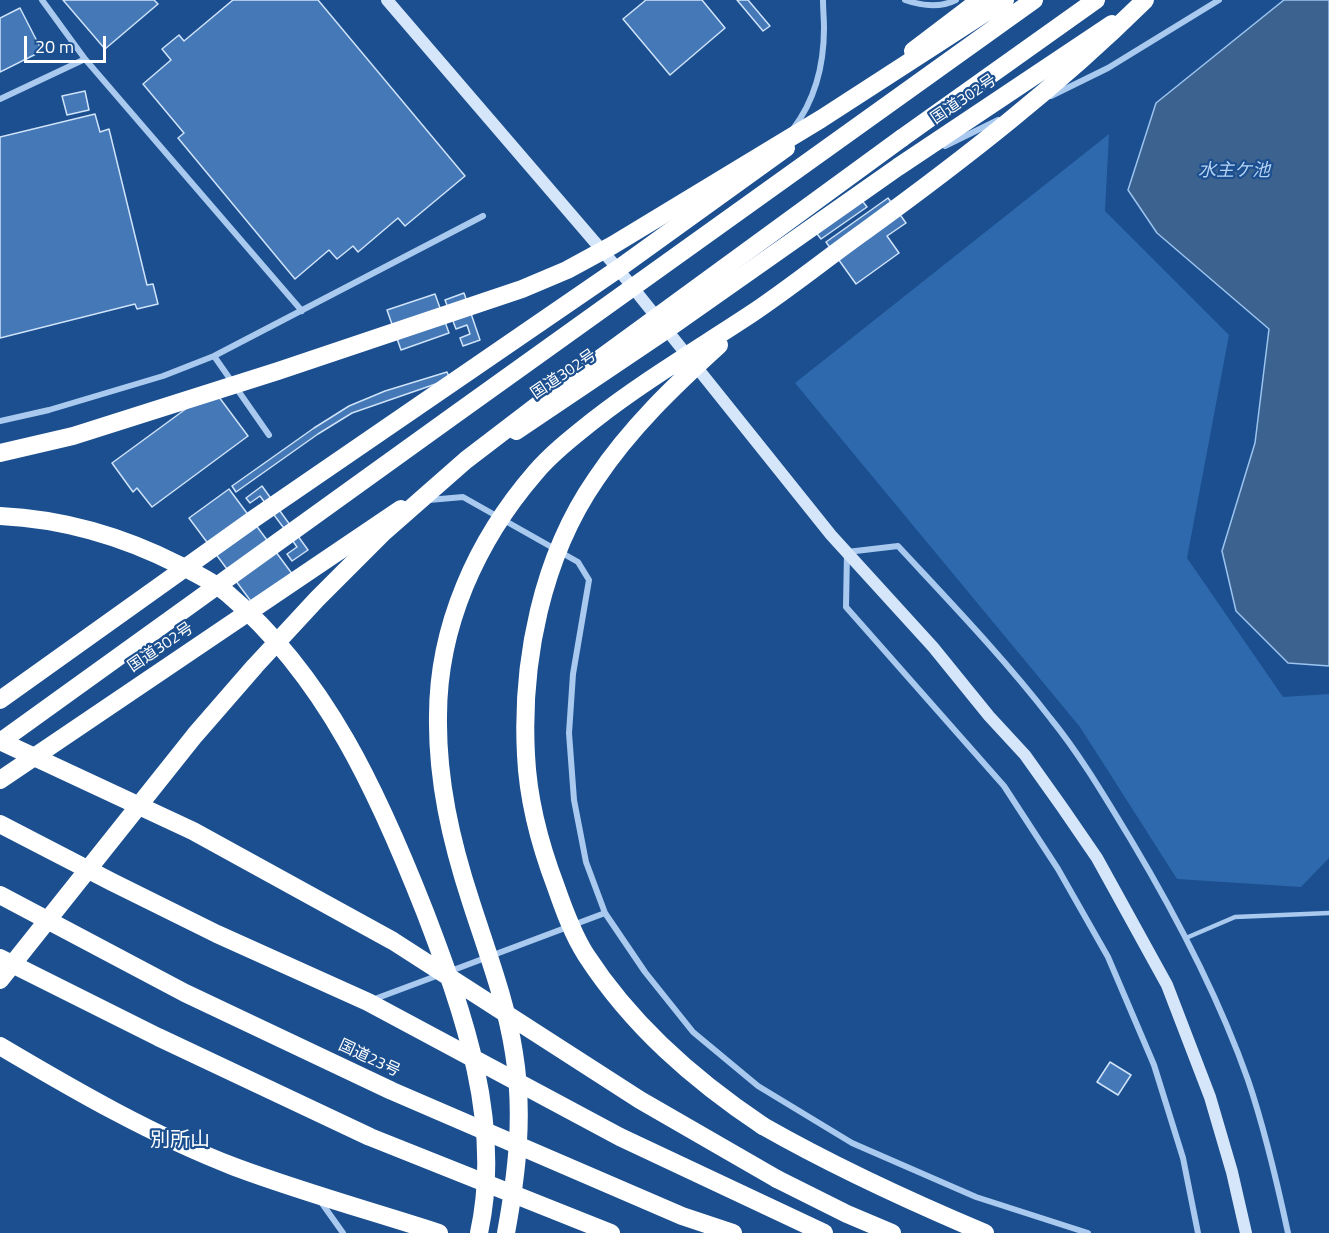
<!DOCTYPE html>
<html>
<head>
<meta charset="utf-8">
<style>
  body { margin:0 }
  #map { position:relative; width:1329px; height:1233px; overflow:hidden; background:#1b4f8f; font-family:"Titillium Web",sans-serif }
  canvas { display:block }
  .scale { position:absolute; left:24px; top:36px; width:82px; height:27px; box-sizing:border-box; border:3px solid #fff; border-top:0; padding-left:8px; font-size:18px; line-height:21px; white-space:nowrap; color:#fff; -webkit-text-stroke:4px #1b4f8f; paint-order:stroke }
</style>
</head>
<body>
<div id="map">
<canvas width="1329" height="1233"></canvas>
<div class="scale">20 m</div>
</div>
<script>
const context = document.querySelector('canvas').getContext('2d');
context.lineJoin = 'round';
function fillPath(path, color) { context.fillStyle = color; context.fill(path, 'evenodd'); }
function stroke(path, color, width, dash) { context.strokeStyle = color; context.lineWidth = width; context.lineCap = dash ? 'butt' : 'round'; context.setLineDash(dash || []); context.stroke(path); }
function write(font, color, halo, rows, align = 'center') {
  context.font = font + ' "Titillium Web","Noto Sans JP",sans-serif'; context.lineWidth = 4.5; context.setLineDash([]); context.textBaseline = 'middle'; context.strokeStyle = halo; context.fillStyle = color; for (const [text, x, y, turn = 0] of rows) {
    context.save(); context.translate(x, y); context.rotate((+turn || 0) * Math.PI / 180); context.textAlign = isNaN(turn) ? turn : align; if (halo) context.strokeText(text, 0, 0); context.fillText(text, 0, 0); context.restore();
  }
}
fillPath(new Path2D(`
  M1109,134L1105,211L1229,335L1187,558L1283,697L1329,694V858L1301,887L1177,879L1080,727L795,383Z`), '#2e69ad');
const water = new Path2D(`
  M1284,0H1329V666L1288,663L1236,611L1222,551L1255,443L1269,329L1157,233L1128,190L1156,103Z`);
fillPath(water, '#3c6290');
stroke(water, '#9cc4f0', 1.5);
const building = new Path2D(`
  M63,0H154L158,4L105,49Z
  M233,0H318L465,176L405,226L398,218L358,252L353,246L337,259L329,250L295,279L178,138L184,133L143,84L171,60L162,49L179,35L184,41Z
  M646,0H702L725,28L670,75L623,19Z
  M737,0H748L770,26L763,31Z
  M20,8L42,51L0,72V18Z
  M85,91L89,110L67,115L62,96Z
  M95,114L100,132L109,129L147,285L153,284L158,304L137,309L135,304L0,338V137Z
  M857,194L867,207L821,239L811,226Z
  M888,198L906,223L887,236L899,253L856,284L826,242Z
  M464,293L480,340L463,346L460,338L470,334L467,325L456,329L445,300Z
  M435,294L449,333L401,350L387,310Z
  M447,372L450,379L352,413L318,434L236,492L232,486L314,428L349,406L385,391Z
  M213,389L248,436L152,507L137,488L133,492L112,463Z
  M262,486L308,550L292,561L287,554L297,547L283,527L260,496L250,503L246,498Z
  M229,489L293,575L253,604L189,518Z
  M1110,1062L1131,1075L1118,1095L1097,1082Z`);
fillPath(building, '#4478b7');
stroke(building, '#cfe3fa', 1.5);
stroke(new Path2D(`
  M1186,938L1235,917L1329,913`), '#a9c9ee', 4.5);
stroke(new Path2D(`
  M42,0L85,59L302,311
  M905,0C922,6 940,8 956,0
  M1051,96L1108,68L1219,0
  M0,99L85,59
  M793,129C815,100 824,64 824,28C824,19 823,10 823,0
  M945,146L998,120
  M214,356L269,435
  M0,421L49,410L163,376L214,356L483,216
  M429,500L463,497L578,562L589,580L573,674L569,733L574,800L586,862L605,913L645,972L693,1032L758,1086L852,1143L976,1197L1088,1233
  M448,972L605,913
  M372,1000L439,975
  M321,1202L343,1233
  M1198,1233L1183,1158L1154,1065L1108,957L1058,869L1004,786L846,607L847,552L898,546C950,602 1004,658 1051,719C1081,756 1106,799 1131,840C1177,917 1218,995 1248,1080C1265,1130 1277,1182 1288,1233`), '#a9c9ee', 6);
stroke(new Path2D(`
  M387,0L618,269L831,535L933,647L989,716L1025,755L1062,807L1097,858L1167,985L1210,1097L1232,1172L1246,1233`), '#d6e6fa', 12);
stroke(new Path2D(`
  M913,51L980,0
  M902,138L1096,0
  M516,431L666,330L898,167L1112,24
  M0,700L255,518L618,269L786,148
  M0,780L401,509
  M0,824L112,882L217,934L368,1002L620,1137L824,1233
  M0,895L185,993L392,1091L682,1216L733,1233
  M0,958L158,1037L370,1137L611,1233
  M0,1046C76,1091 152,1135 235,1167C302,1192 371,1211 439,1233
  M763,1126C835,1167 909,1201 985,1233
  M777,1179L847,1214L892,1233`), '#fff', 18);
stroke(new Path2D(`
  M719,345C674,386 630,428 596,479C542,557 521,661 526,755C528,800 540,845 556,887C564,910 573,935 586,955C632,1026 694,1080 763,1126
  M0,453L73,436L278,371L522,289L567,270L613,245L821,119L1005,0
  M0,516C63,519 122,536 179,565C195,573 214,582 228,594C326,677 379,795 425,912C464,1014 503,1123 479,1233
  M0,741L193,831L393,941L640,1100L777,1179
  M0,742C343,492 690,249 1034,0
  M0,980L195,735L255,666L317,599L384,532L466,460L568,382L902,138
  M506,1233C517,1173 524,1114 514,1053C506,1001 487,952 471,902C451,841 437,780 438,716C438,626 477,540 535,473C552,453 574,436 594,420C644,381 698,349 751,314C790,288 827,258 865,231C964,159 1058,86 1145,0`), '#fff', 18);
write('16px', '#fff', '#1b4f8f', [
  ["国道302号",964,100,-34],
  ["国道302号",564,375,-34],
  ["国道302号",161,648,-34],
  ["国道23号",369,1059,25]
]);
write('italic 18px', '#b5d3f5', '#1b4f8f', [
  ["水主ケ池",1234,172]
]);
write('20px', '#fff', '#1b4f8f', [
  ["別所山",180,1141]
]);
</script>
</body>
</html>
